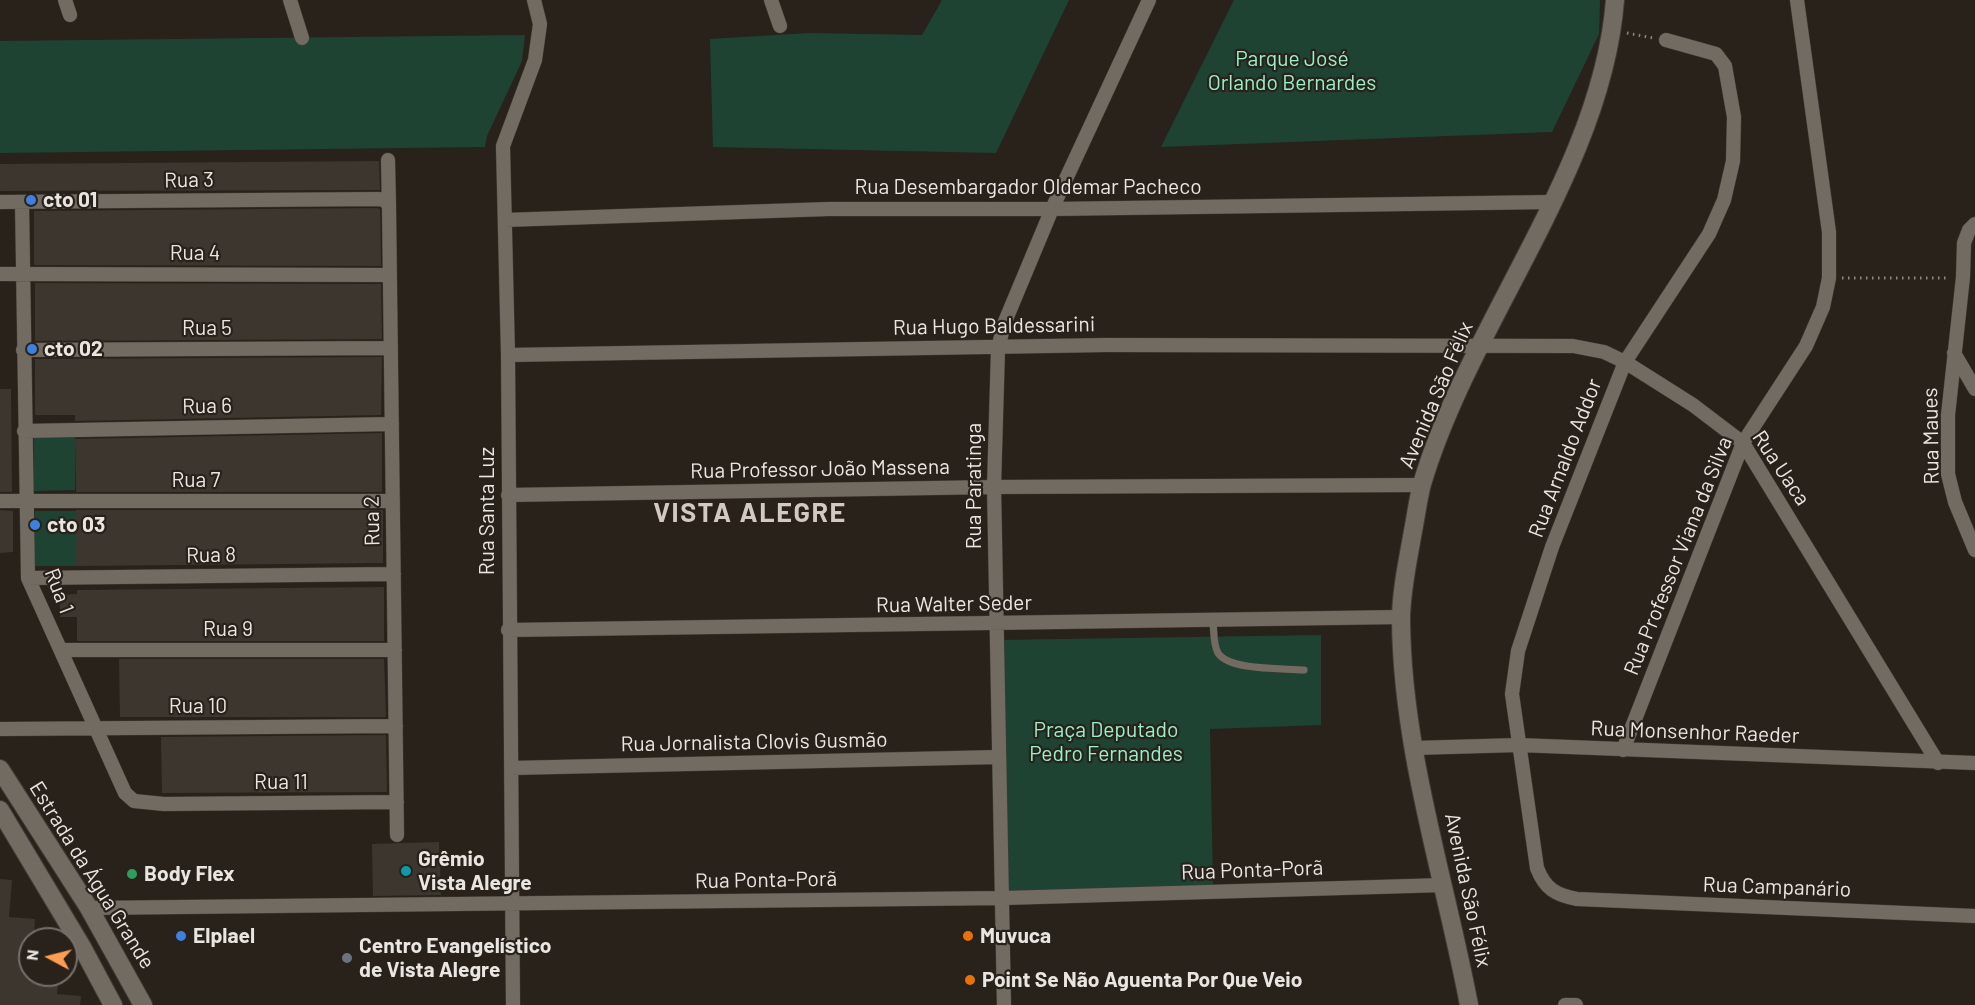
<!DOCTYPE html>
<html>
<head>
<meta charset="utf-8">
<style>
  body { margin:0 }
  #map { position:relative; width:1975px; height:1005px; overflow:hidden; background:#28221b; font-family:Barlow,sans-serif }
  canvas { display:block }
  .north { position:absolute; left:18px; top:927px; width:60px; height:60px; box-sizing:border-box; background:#28221b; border:2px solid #75706a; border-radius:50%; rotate:277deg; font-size:16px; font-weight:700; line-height:24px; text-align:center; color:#e9e5e0 }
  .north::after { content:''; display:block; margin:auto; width:21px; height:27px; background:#fc9e52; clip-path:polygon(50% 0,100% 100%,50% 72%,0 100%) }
</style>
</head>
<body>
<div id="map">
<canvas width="1975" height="1005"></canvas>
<div class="north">N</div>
</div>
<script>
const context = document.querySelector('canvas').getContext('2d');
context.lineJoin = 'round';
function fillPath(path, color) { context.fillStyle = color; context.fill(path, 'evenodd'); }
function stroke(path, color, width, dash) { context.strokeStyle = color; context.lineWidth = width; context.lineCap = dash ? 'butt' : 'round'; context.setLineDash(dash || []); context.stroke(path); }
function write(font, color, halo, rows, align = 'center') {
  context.font = font + ' Barlow,sans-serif'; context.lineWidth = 4.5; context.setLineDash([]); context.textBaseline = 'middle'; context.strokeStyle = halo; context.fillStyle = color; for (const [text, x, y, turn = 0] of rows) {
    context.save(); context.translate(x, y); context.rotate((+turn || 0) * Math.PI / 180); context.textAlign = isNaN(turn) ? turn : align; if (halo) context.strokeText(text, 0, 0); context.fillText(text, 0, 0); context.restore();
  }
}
fillPath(new Path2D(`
  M942,0H1069L996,153L713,147L710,39L809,33L922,35Z
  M1234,0H1600L1599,34L1552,132L1161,147Z
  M525,35L522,61L487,136L485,147L0,153V41Z
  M34,436H75V490L34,491Z
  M35,511H76V566H35Z
  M1321,635V725L1210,729L1213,889L1008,892L999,640Z`), '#1f4333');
fillPath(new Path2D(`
  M379,161L380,190L0,191V164Z
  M377,208L380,209L381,266L34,265V211Z
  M35,283L381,284L382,339L35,341Z
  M382,357L381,415L75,421V415H35V359Z
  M0,389H11L12,492H0Z
  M382,433V492H76L75,439Z
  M0,510L13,511V552L0,553Z
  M76,510H383V563L76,566Z
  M384,587V641H77V617H60V595L77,594V590Z
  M119,659H384L386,717H120Z
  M386,735L387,792L162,793L161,737Z
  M439,842L441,895L373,896L372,844Z
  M0,879L12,880L9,917L35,919L34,939H30V975H59L57,994L81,996L80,1005H0Z`), '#3c362e');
const lane = new Path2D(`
  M1213,621C1214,631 1213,644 1218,653C1230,671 1283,668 1304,670`);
const street = new Path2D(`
  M65,0L70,15
  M290,0L302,38
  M771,0L780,26
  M1666,40L1716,54L1725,66L1734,117L1733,161L1724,200L1709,234L1625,362L1552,547L1518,651L1512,694L1537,868C1545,889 1556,895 1577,899L1975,916
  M388,160L389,206
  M0,202L378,199L385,200L389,206L397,835
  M22,202L28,578L125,793L134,801L164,804L397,802
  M505,220L829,209H1052L1551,202
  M1975,224L1969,230L1964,243L1963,277L1948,415V474L1955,502L1975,550
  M0,274L390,275
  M23,350L391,348
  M1954,353L1975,389
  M508,355L1106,345L1573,346L1604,352L1625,362L1693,405L1743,443L1938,763
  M24,431L392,424
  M508,495L994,487L1422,485
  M0,501H393
  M28,578L394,574
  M508,630L1401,617
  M61,650H395
  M0,729L396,726
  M1413,748L1519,745L1975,763
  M1623,750L1743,443L1806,346L1823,307L1829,278V232L1797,0
  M511,768L999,757
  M89,908L1004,898L1444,885
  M513,1005L508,355L503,146L535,60L540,24L534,0
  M1004,1005L994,487L998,349L1004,324L1052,209L1149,0
  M1565,1005H1576`);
const secondary = new Path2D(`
  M0,769L89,908L143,1005
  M0,810L82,947L113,1005
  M1469,1005C1445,878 1402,751 1401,620C1401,591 1408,560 1413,531C1416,516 1418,499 1422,484C1470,322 1602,170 1615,0`);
stroke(lane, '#413c36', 8);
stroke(street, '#413c36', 15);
stroke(secondary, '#413c36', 20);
stroke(new Path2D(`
  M1627,33L1653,38
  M1842,278H1949`), '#8d8882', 3, [1.5, 4.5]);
stroke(lane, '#726b62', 7);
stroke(street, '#726b62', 14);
stroke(secondary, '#726b62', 18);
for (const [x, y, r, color] of [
  [31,200,6,"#3f7fe0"],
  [32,349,6,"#3f7fe0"],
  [35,525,6,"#3f7fe0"],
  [406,871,6,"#0f9aa8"],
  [132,874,6,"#2e9e5b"],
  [181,936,6,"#3f7fe0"],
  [968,936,6,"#e8710a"],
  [347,958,6,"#6b7280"],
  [970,980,6,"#e8710a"]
]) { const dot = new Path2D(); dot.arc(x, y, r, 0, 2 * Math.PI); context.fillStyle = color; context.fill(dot); stroke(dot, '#28221b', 2); }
write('21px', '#95f1c7', '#28221b', [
  ["Parque José",1292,59],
  ["Orlando Bernardes",1292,83],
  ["Praça Deputado",1106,730],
  ["Pedro Fernandes",1106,754]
]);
write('21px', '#e9e5e0', '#28221b', [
  ["Rua 3",189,180,-1],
  ["Rua Desembargador Oldemar Pacheco",1028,187],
  ["Rua 4",195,253],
  ["Rua Hugo Baldessarini",994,326,-1],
  ["Rua 5",207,328],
  ["Avenida São Félix",1436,395,-67],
  ["Rua 6",207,406,-1],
  ["Rua Maues",1931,436,-91],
  ["Rua Arnaldo Addor",1565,458,-69],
  ["Rua Uaca",1781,468,56],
  ["Rua Professor João Massena",820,469,-1],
  ["Rua 7",196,480],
  ["Rua Paratinga",974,486,-90],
  ["Rua Santa Luz",487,511,-90],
  ["Rua 2",372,521,-91],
  ["Rua 8",211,555,-1],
  ["Rua Professor Viana da Silva",1678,556,-68],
  ["Rua 1",59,591,69],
  ["Rua Walter Seder",954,604,-1],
  ["Rua 9",228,629],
  ["Rua 10",198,706],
  ["Rua Monsenhor Raeder",1695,732,2],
  ["Rua Jornalista Clovis Gusmão",754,742,-1],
  ["Rua 11",281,782],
  ["Rua Ponta-Porã",1252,870,-2],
  ["Estrada da Água Grande",92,875,58],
  ["Rua Ponta-Porã",766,880,-1],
  ["Rua Campanário",1777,887,2],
  ["Avenida São Félix",1468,890,78]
]);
write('bold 21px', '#e9e5e0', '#28221b', [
  ["cto 01",43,200],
  ["cto 02",44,349],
  ["cto 03",47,525],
  ["Grêmio",418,859],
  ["Vista Alegre",418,883],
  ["Body Flex",144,874],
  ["Elplael",193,936],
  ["Muvuca",980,936],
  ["Centro Evangelístico",359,946],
  ["de Vista Alegre",359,970],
  ["Point Se Não Aguenta Por Que Veio",982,980]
], 'left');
context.letterSpacing = '1.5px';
write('bold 27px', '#d2cac0', '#28221b', [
  ["VISTA ALEGRE",750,513]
]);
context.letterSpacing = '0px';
</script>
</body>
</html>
